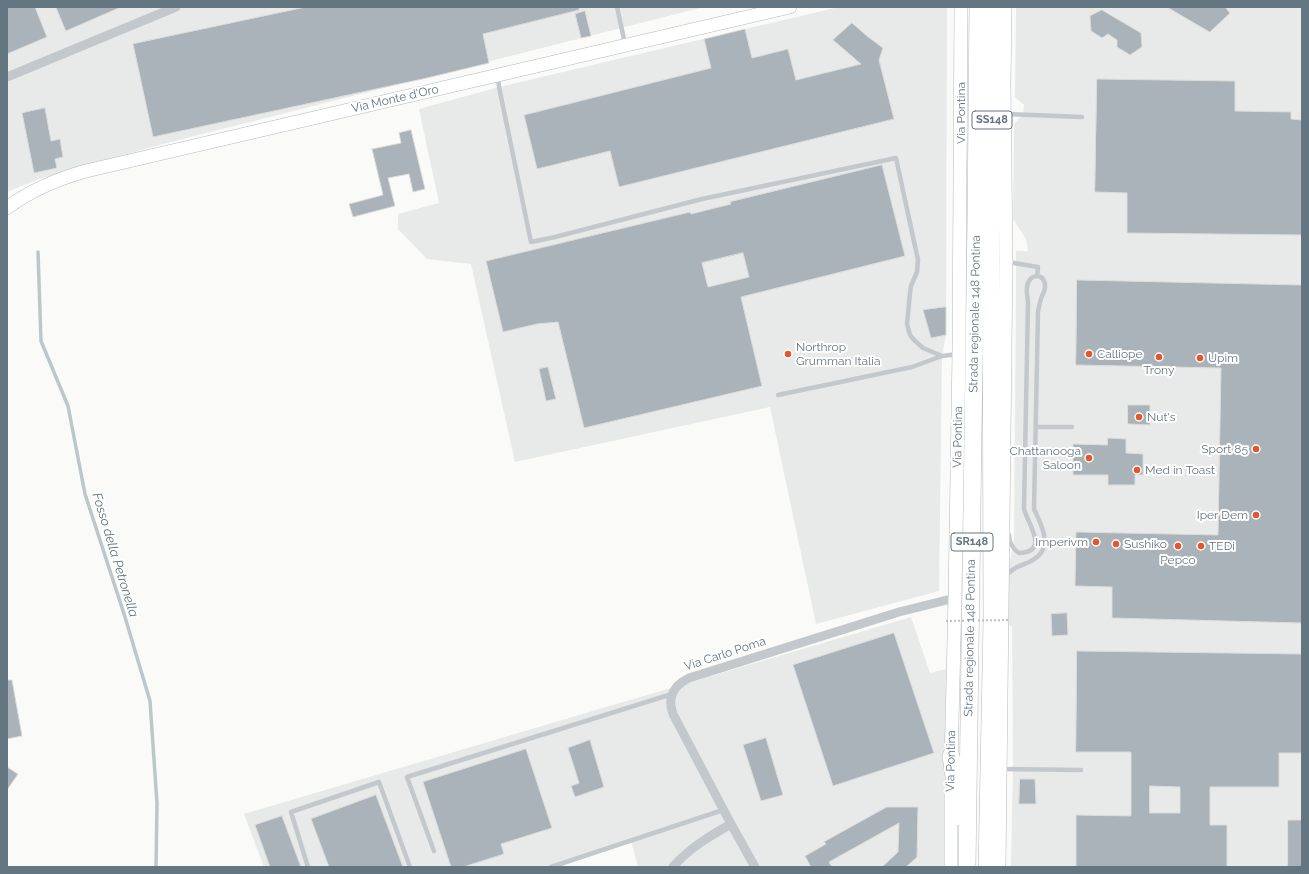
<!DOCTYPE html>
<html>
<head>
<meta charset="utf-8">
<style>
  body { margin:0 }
  #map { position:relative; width:1309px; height:874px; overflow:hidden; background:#fafaf8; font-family:Raleway,sans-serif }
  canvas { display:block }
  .frame { position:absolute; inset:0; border:8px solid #657683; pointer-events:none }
</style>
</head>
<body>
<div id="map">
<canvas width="1309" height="874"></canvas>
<div class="frame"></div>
</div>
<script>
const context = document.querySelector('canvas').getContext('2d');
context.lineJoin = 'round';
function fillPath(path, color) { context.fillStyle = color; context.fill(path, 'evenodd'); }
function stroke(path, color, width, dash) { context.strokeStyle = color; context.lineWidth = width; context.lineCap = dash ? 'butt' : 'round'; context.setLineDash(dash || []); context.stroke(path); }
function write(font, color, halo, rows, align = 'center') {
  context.font = font + ' Raleway,sans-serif'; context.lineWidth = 4; context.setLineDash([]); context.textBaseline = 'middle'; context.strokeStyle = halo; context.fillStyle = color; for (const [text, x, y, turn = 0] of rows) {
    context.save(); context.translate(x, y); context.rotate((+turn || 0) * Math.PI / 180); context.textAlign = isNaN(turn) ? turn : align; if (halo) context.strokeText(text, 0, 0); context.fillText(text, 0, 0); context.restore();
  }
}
fillPath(new Path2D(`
  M7,7H704L163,144L39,179L7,192Z
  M839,7H947L946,335L942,356L939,591L816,624L770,407L515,462L471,264L427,259L398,229V214L439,203L419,109L499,87Z
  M1016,7H1302V867H1011L1013,764L1012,626H1006L1005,591L1014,538L1016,297V251H1028L1026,239L1013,219L1014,124L1023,114L1024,105L1015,97Z
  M911,617L930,673L946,669L944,867H638L631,841L550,867H264L244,814Z`), '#e8e9e9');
stroke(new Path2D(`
  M38,252L41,341L68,406L85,494L125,617L150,701L157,803L156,867`), '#bbc7cb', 3.5);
const building = new Path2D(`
  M7,7H35L47,37L7,54Z
  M56,7H121L66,31Z
  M306,7H579V10L483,34L489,63L427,78L153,137L133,44Z
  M1167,7H1225L1230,13L1210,32Z
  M1102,10L1141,33L1142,47L1130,55L1117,47V40L1108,34L1102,38L1091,31L1090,16Z
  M585,11L591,36L581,38L575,14Z
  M852,23L867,36L883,48L879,60L894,119L619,187L610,151L537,169L524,115L711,68L704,39L745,29L752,58L788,49L796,80L861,64L833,40Z
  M1097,79L1235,81V111L1291,112V119L1302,120V235L1127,233V193L1095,192Z
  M45,108L51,141L60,139L63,157L55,159L57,168L34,173L22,113Z
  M411,130L425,189L413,192L409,174L388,178L395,206L353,217L349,204L383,195L372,149L401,143L399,133Z
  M882,165L905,256L741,297L762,386L584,428L558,322L537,324L503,332L486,261L690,212L691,214L731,204L730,202ZM743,253L749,277L708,287L702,263Z
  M1077,280L1302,285V623L1112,618V587L1075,586L1076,532L1218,535L1221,368L1076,365Z
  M946,307V335L931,338L923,310Z
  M548,367L556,399L546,401L539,369Z
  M1128,405H1150V425L1128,424Z
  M1108,438L1126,439V453L1143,454V475H1135V485H1108V475H1073V444L1107,445Z
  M1067,613L1068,635L1052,636L1051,614Z
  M894,633L934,753L833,786L793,665Z
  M1077,651L1302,654V753H1279V787H1210V825H1227V867H1076V815L1131,816V752H1076ZM1150,786L1180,787V813H1150Z
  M7,680H12L22,736L7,739Z
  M766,738L783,795L761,801L743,745Z
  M590,740L604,787L575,797L571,786L579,783L568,748Z
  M526,749L552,828L501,844L504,854L463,867H451L423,782Z
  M7,767L18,774L7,790Z
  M1020,779H1035L1036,804H1019Z
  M376,795L403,867H329L311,819Z
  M887,807H918L917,857L906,867H882L898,852L899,823L829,862L832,867H811L805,856L826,844L824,842Z
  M282,816L301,867H270L255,825Z
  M1288,820H1302V867H1288Z`);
fillPath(building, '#aab3b9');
stroke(building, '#dcdcda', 1);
const secondary = new Path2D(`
  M7,208C31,190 57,179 86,171L790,7
  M951,765L955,598L959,353L961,7
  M951,797V867
  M999,867L1006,261L1004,84L1005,7`);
const highway = new Path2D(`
  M951,756L960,817
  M967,867L976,217L978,7
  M987,867L992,621L991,233L992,7`);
stroke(secondary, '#b3babf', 14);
stroke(highway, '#b4b9bd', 18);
stroke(new Path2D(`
  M617,7L625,44
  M498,76L499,87L531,242L555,237L702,199L896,158L918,260L917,272L911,286L910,293L907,324L910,335L914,340L923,348L942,356L958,354
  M1006,114L1082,117
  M1008,262L1038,267L1037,276
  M778,395L912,367L942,356
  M1036,427H1072
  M1006,576C1012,568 1020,566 1029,562C1055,550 1043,528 1034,509L1038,312C1039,307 1040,301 1042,296C1043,294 1045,290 1045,287C1046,272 1028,273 1027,287C1026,292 1028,298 1028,303L1024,509C1028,524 1050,552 1019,553C1013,549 1009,542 1009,535
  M1002,769L1081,770
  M434,851L407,777L672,694
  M308,867L291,812L379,782L410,867
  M551,867L723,810`), '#c3c8cc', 4.5);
stroke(new Path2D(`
  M7,77L176,7
  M673,867C689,848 710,836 731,824
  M755,867L731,824L673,714C667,697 673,686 689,678L899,612L955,598`), '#c3c8cc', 9);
stroke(secondary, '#fff', 13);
stroke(highway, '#fff', 17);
stroke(new Path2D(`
  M946,621L1010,620`), '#bbbfc2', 2, [2, 2]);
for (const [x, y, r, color] of [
  [788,354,4,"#e4572e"],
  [1089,354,4,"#e4572e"],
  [1159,357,4,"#e4572e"],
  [1200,358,4,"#e4572e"],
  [1139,417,4,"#e4572e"],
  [1256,449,4,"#e4572e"],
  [1089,458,4,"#e4572e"],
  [1137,470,4,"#e4572e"],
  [1256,515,4,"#e4572e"],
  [1096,542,4,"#e4572e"],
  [1116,544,4,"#e4572e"],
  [1178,546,4,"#e4572e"],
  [1201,546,4,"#e4572e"]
]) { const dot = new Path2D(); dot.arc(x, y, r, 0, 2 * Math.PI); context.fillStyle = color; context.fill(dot); stroke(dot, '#fff', 1.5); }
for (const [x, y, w] of [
  [992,120,40],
  [972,542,42]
]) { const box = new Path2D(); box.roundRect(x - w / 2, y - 9, w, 18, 3); context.fillStyle = '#fff'; context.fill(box); stroke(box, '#657683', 1); }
write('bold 11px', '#657683', null, [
  ["SS148",992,120],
  ["SR148",972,542]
]);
write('12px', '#657683', '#fff', [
  ["Via Monte d'Oro",395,99,-13],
  ["Via Pontina",961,113,-90],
  ["Strada regionale 148 Pontina",975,314,-89],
  ["Via Pontina",958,437,-89],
  ["Strada regionale 148 Pontina",970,638,-89],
  ["Via Carlo Poma",725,654,-18],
  ["Via Pontina",951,761,-89]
]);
write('12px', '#657683', '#fff', [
  ["Northrop",796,347],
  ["Grumman Italia",796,361],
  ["Calliope",1097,354],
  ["Upim",1208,358],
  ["Trony",1159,370,"center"],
  ["Nut's",1147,417],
  ["Sport 85",1248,449,"right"],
  ["Chattanooga",1081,451,"right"],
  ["Saloon",1081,465,"right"],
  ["Med in Toast",1145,470],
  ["Iper Dem",1248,515,"right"],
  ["Imperivm",1088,542,"right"],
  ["Sushiko",1124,544],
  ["TEDi",1209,546],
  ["Pepco",1178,560,"center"]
], 'left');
write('italic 13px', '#60757c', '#fff', [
  ["Fosso della Petronella",115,555,73]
]);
</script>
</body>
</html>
